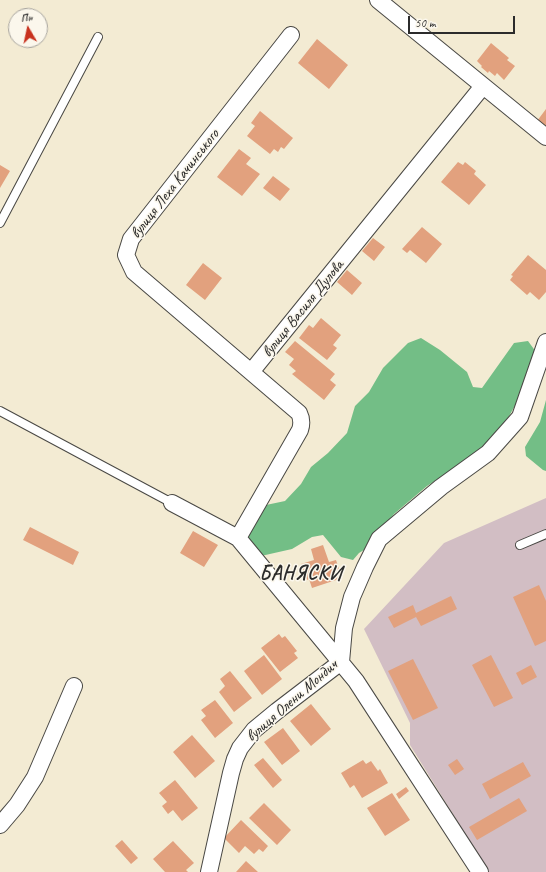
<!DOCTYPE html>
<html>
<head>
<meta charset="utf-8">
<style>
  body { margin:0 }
  #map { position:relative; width:546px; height:872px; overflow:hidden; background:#f3ebd3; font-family:Caveat,sans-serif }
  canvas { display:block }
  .north { position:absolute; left:8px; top:8px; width:40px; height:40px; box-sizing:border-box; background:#fbf7ec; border:1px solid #a8a59f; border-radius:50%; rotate:351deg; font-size:11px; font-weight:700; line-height:16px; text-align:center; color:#2b2b2b }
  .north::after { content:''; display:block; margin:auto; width:14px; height:18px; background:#c8321e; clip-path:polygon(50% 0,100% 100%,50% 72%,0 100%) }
  .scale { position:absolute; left:408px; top:16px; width:107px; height:18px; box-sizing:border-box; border:2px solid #2b2b2b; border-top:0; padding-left:5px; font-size:12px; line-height:14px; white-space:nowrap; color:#2b2b2b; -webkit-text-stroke:3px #fbf7ec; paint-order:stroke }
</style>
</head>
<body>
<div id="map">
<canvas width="546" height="872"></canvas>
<div class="north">Пн</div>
<div class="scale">50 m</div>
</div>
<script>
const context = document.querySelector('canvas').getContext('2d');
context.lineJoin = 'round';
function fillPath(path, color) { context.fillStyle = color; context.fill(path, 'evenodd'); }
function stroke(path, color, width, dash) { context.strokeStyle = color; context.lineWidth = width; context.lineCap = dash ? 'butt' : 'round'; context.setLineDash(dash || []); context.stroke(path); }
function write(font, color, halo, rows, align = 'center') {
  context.font = font + ' Caveat,sans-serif'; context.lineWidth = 3; context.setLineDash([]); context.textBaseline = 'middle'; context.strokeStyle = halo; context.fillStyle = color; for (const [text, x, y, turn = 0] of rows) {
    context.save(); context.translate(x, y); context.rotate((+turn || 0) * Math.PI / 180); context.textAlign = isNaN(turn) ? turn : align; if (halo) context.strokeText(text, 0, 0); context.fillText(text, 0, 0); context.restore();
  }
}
fillPath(new Path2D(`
  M546,498V872H489L410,745V723L364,629L444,543Z`), '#d2bec4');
fillPath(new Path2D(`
  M421,338L440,350L467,372L473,387L482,388L514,343L528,341L536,352L527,384L503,427L469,459L427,486L394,514L367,548L359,553L353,560L341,557L323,535L312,537L292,549L261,556L246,537L251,520L266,505L285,501L301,484L311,467L328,453L347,433L355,406L369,392L383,368L408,343Z
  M546,400V471L543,470L526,456L525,447L540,422Z`), '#73be86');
fillPath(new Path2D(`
  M317,39L348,65L329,89L298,63Z
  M491,43L509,58L507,60L515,66L504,80L497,73L495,76L489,71L488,73L481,67L482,66L477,61Z
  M546,109V128L537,121Z
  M260,111L293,138L284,149L281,147L278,152L274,149L270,154L247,136L255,126L251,123Z
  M239,149L251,158L246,164L260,174L242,196L217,177Z
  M458,162L463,165L465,162L476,171L474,174L486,185L469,205L441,182Z
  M0,165L10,171L0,188Z
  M273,176L290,189L280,201L263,188Z
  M422,227L442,244L426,263L410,250L407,253L402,249Z
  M373,238L385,247L374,261L362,251Z
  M528,255L546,270V292L539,300L530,292L527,295L510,280L513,276L511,275Z
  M203,263L222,278L205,300L186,285Z
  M347,270L362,283L352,295L337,282Z
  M321,318L341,335L333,345L337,348L327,360L299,338L309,325L313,328Z
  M295,341L335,374L330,380L336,385L324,400L292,374L296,371L289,365L294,359L285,352Z
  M30,527L79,552L73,565L23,540Z
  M193,531L218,545L204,567L180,553Z
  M323,545L329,562L336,560L342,578L312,588L309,579L307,580L301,564L314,560L311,549Z
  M539,585L546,601V641L535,646L513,597Z
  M451,596L457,609L421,626L416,617L394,628L388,617L413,605L416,613Z
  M279,634L282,638L285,636L297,651L294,653L298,658L280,672L261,648Z
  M264,655L282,679L262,695L244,671Z
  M491,655L513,698L494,707L472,665Z
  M413,659L438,708L413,720L388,671Z
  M531,665L537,677L522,685L516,673Z
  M230,671L252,698L234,712L219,692L225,686L220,679Z
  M215,700L233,723L215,738L201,720L206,716L201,710Z
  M311,704L331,729L311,746L290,721Z
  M283,728L300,751L282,765L264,742Z
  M192,735L215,761L195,778L173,752Z
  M263,758L282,780L273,788L254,765Z
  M457,759L464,769L455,775L448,765Z
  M363,760L366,764L371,761L378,771L380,769L388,783L362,798L354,785L350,788L341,773Z
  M523,762L531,776L490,799L482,784Z
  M175,780L198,808L182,821L173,810L168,814L162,806L167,802L159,793Z
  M406,787L409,791L399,799L396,794Z
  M392,793L410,820L385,836L367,808Z
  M519,798L527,811L477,840L469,827Z
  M264,803L291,830L277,845L249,818Z
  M241,820L268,846L263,852L259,849L254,854L245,846L239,853L224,838Z
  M122,840L138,858L131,864L115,846Z
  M173,841L194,863L186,870L188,872H165L153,859Z
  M246,861L258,872H236Z`), '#e2a17e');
const lane = new Path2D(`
  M0,223L98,37
  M0,411L172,503
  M520,545L546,534`);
const street = new Path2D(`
  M378,0L546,137
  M251,372L134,272L126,255L131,239L291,35
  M172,503L238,538L356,681L480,872
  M238,538L300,430C302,424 302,419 299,413L251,372L483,86
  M0,825L17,805L35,777L74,686
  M209,872L231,773L235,759L240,748L254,730L277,711L341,662L344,628L352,597L365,567L379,539L441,487L488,453L520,417L546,342`);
stroke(lane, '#494844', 10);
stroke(street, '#494844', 18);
stroke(lane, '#fff', 8);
stroke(street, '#fff', 16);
write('16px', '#2b2b2b', '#fbf7ec', [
  ["вулиця Леха Качинського",175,184,-52],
  ["вулиця Василя Дулова",303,309,-51],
  ["вулиця Олени Мондич",292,701,-41]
]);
context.letterSpacing = '1px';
write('bold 20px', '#2b2b2b', '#fbf7ec', [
  ["БАНЯСКИ",301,574]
]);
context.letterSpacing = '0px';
</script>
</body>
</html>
